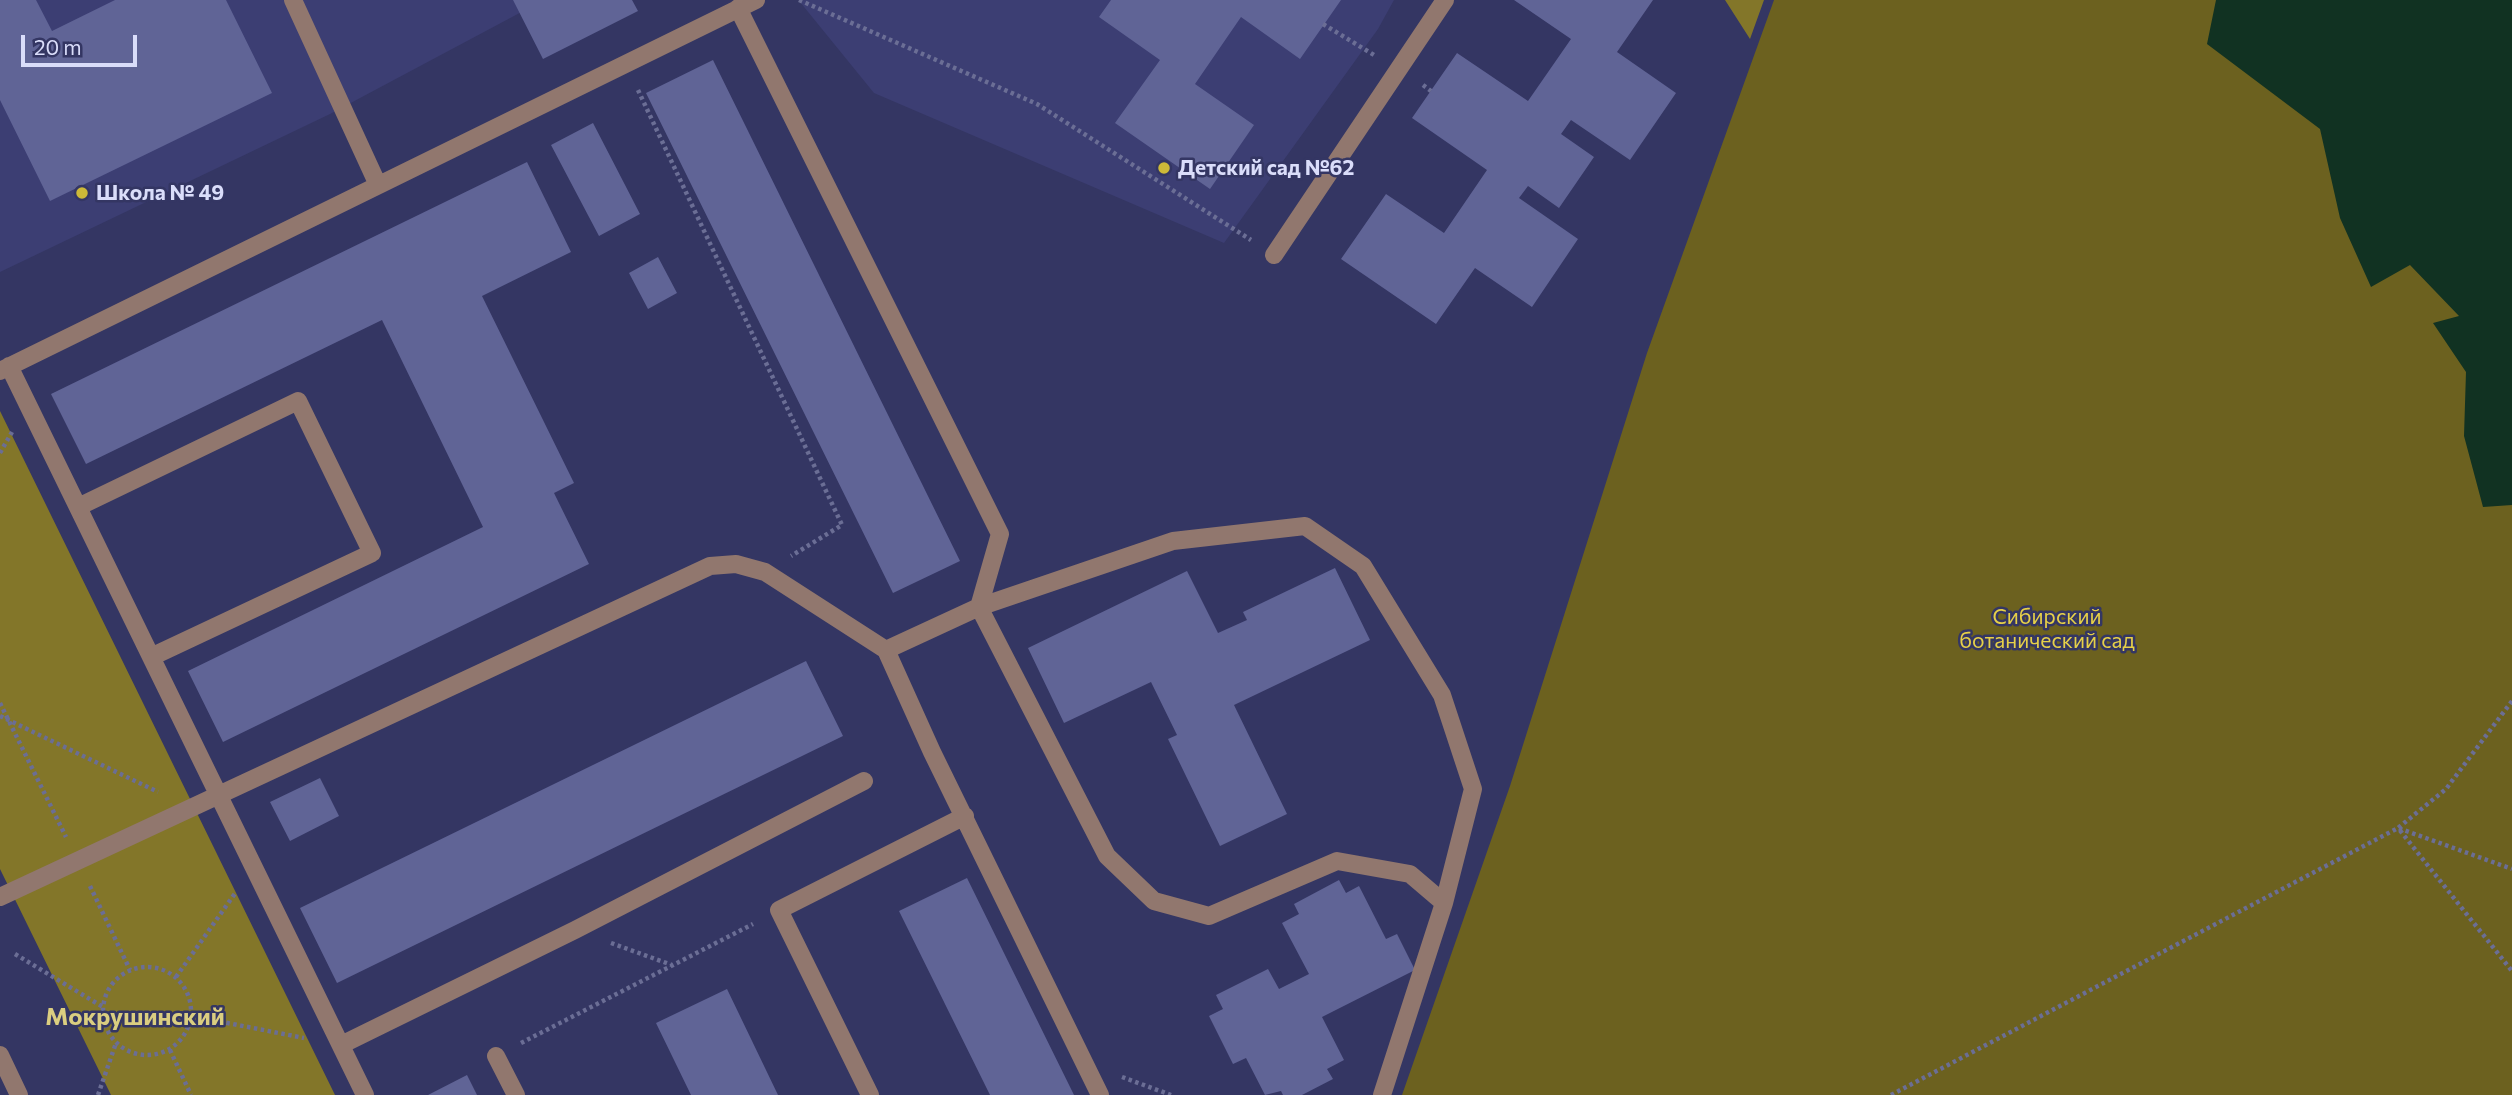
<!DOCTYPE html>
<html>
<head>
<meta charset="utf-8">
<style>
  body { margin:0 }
  #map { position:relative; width:2512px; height:1095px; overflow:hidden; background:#343663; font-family:Commissioner,sans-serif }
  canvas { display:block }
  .scale { position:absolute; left:21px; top:35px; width:116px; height:32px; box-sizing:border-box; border:4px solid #daddfa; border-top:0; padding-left:9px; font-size:21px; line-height:24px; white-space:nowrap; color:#daddfa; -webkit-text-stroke:5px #343663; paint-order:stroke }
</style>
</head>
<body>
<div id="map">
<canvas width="2512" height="1095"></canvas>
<div class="scale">20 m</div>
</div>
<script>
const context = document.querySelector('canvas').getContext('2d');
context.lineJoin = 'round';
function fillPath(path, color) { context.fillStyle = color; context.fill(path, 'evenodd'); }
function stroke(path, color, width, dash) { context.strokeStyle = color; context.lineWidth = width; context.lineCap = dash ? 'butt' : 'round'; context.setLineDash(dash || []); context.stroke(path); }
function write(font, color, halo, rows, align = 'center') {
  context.font = font + ' Commissioner,sans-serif'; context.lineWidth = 5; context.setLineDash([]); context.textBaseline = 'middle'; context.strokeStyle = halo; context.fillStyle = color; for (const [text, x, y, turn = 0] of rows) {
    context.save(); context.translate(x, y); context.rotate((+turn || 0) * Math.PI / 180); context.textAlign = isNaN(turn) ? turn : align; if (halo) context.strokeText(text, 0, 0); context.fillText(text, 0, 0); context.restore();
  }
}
fillPath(new Path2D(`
  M0,0H544L330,114L0,272Z
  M803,0H1394L1378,29L1224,243L874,93L800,2Z`), '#3c3e73');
fillPath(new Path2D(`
  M1774,0H2512V1095H1402L1510,786L1647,353Z`), '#6c611f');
fillPath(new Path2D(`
  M1725,0H1764L1750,39Z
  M0,411L335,1095H111L0,869Z`), '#837629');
fillPath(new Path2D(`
  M2216,0H2512V505L2483,507L2464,436L2466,372L2433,323L2459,316L2410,265L2371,287L2340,218L2320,129L2207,44Z`), '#113222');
fillPath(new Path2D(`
  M0,0H36L52,31L115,0H226L272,93L50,201L0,100Z
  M513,0H632L638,11L543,59Z
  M1111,0H1341L1300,59L1241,17L1195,84L1254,125L1210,189L1115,123L1160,60L1099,17Z
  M1514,0H1653L1617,52L1676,93L1630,160L1571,120L1561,134L1594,157L1559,208L1528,186L1519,198L1578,239L1532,307L1475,268L1436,324L1341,259L1386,194L1444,233L1487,170L1412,118L1457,53L1528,101L1571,39Z
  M713,60L960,561L893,593L646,93Z
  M593,123L640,214L599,236L551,145Z
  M527,162L571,252L482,296L574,483L554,493L589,564L223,742L188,671L483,527L382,320L86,464L51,394Z
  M658,257L677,293L648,309L629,273Z
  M1335,568L1370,640L1234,705L1287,814L1220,846L1168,739L1177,735L1151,682L1064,723L1028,648L1187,571L1218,633L1247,620L1243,612Z
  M806,661L843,736L337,983L300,908Z
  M320,778L339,816L290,841L270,802Z
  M967,878L1074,1095H990L899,911Z
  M1339,880L1346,893L1359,886L1386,939L1397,934L1415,970L1322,1017L1344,1060L1327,1069L1333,1079L1302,1095H1283L1281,1091L1265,1095L1246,1058L1233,1064L1209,1016L1223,1009L1216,995L1268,969L1279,989L1309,974L1282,923L1299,914L1294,904Z
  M727,989L778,1095H691L656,1023Z
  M467,1075L477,1095H428Z`), '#606496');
stroke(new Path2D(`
  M799,0L1037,104L1251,240
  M1323,24L1374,55
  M1423,85L1431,91
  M638,90L842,525L791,556
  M0,453L12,432
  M2512,701L2446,789L2398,828L2512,971
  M0,703L66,837
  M0,716L158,792
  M90,886L130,970
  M611,943L672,965
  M15,954L103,1007
  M103 1011a44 44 0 1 1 88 0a44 44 0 1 1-88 0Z
  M176,977L236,892
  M192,1016L304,1038
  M521,1043L753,924
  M170,1050L191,1095
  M1122,1077L1171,1095
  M98,1095L116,1043
  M1891,1095L2398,828L2512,869`), '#6b6e95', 4.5, [3.5, 3.5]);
stroke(new Path2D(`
  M293,0L378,185
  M738,8L1000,534L979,607L1107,856L1154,901L1209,916L1337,861L1410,874L1444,903L1382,1095
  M1274,255L1445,0
  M9,366L365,1095
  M0,371L756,0
  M78,507L298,401L372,553L151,657
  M886,650L932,752L1100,1095
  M0,897L710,566L736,564L765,572L886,650L979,607L1173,541L1305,526L1363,566L1442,695L1473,789L1444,903
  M341,1045L575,930L864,781
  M0,1055L19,1095
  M496,1056L516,1095
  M870,1095L779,910L965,816`), '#91776e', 18);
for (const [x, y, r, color] of [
  [1164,168,7,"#cdb938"],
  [82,193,7,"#cdb938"]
]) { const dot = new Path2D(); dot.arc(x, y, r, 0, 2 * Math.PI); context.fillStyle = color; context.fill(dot); stroke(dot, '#343663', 2.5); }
write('bold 21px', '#daddfa', '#343663', [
  ["Детский сад №62",1178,168],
  ["Школа № 49",96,193]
], 'left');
write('21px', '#e6d048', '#343663', [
  ["Сибирский",2047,617],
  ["ботанический сад",2047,641]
]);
write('bold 24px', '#dbce80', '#343663', [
  ["Мокрушинский",135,1017]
]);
</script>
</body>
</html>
